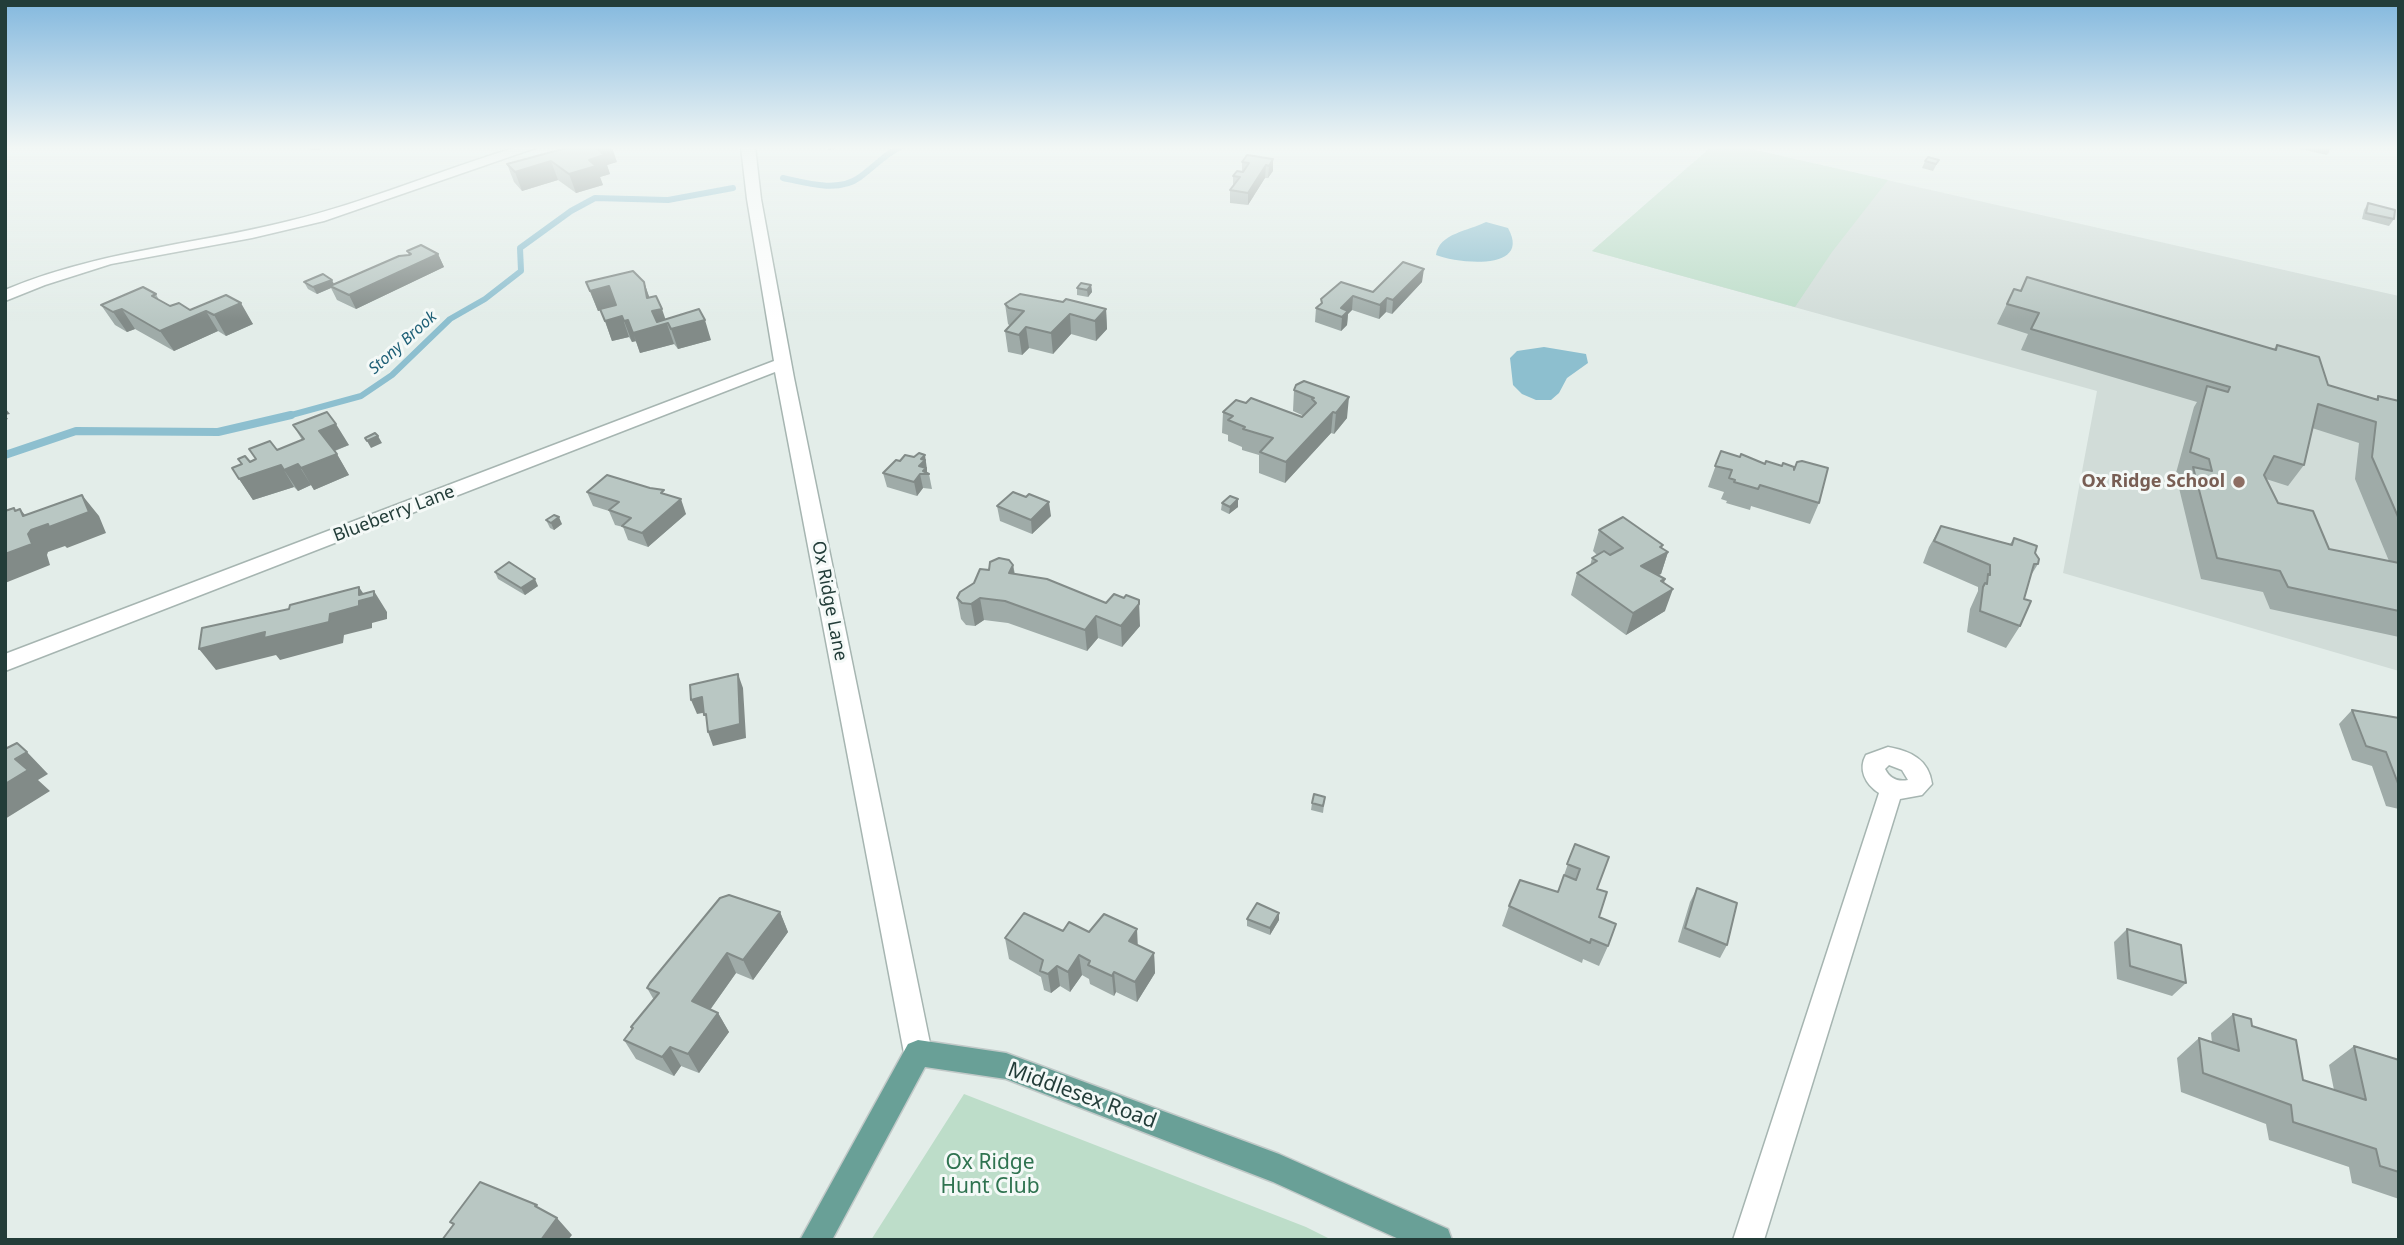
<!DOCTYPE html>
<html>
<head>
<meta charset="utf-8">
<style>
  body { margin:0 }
  #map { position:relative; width:2404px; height:1245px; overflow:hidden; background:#e3ede9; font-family:"Noto Sans",sans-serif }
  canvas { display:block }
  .frame { position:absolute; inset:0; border:7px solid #233d39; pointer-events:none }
</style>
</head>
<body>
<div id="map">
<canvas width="2404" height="1245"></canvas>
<div class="frame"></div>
</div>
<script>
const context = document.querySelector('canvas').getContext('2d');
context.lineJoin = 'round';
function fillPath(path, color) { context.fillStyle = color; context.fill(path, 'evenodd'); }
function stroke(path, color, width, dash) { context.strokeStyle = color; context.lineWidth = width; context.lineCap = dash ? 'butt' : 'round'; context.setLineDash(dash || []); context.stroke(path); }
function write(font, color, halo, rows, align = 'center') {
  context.font = font + ' "Noto Sans",sans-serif'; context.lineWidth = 6; context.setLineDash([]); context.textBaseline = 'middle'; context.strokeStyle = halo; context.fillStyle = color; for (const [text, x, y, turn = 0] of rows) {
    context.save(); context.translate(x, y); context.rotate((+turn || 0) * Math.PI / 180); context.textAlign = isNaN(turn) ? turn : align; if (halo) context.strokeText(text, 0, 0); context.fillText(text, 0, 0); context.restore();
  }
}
fillPath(new Path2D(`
  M1711,147H1741L2399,296V671L2063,573L2097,391L1592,251Z`), '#d1dcd8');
fillPath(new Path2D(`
  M1711,147H1742L1888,180L1832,252L1795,307L1592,251Z
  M964,1094L1306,1227L1332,1240H871Z`), '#bdddc9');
fillPath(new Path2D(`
  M1486,222L1508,228C1532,271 1459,264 1436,255C1439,233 1469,231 1486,222Z
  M1544,347L1586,354L1588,363L1567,378L1559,393L1551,400H1536L1522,394L1513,385L1510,358L1517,351Z`), '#8dbfcf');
stroke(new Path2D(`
  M783,178C806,183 839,193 860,177C874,167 884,155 900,147
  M284,417L361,396L392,375L450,319L485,299L521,271L520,248L571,211L595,198L668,200L733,188`), '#8dbfcf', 6);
stroke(new Path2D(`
  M5,455L76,431L218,432L291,415`), '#8dbfcf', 8);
const minor = new Path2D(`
  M517,147H538L324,221L252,238L111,264L45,285L5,301V290C97,251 194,245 289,221C367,202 441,170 517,147Z
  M741,147H755L761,199L794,378L932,1053L928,1062L918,1066L908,1062L904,1053L775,372L5,671V654L774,361L747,199Z
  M1888,747C1910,751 1929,759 1932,784L1922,795L1900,799L1764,1240H1733L1879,793C1865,784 1858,769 1866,755ZM1889,765L1902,770L1908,780C1898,782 1890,779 1885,769Z`);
const major = new Path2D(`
  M918,1040L1006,1053L1279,1154L1448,1229L1452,1240H1401L1273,1182L1006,1079L925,1067L832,1240H800L908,1044Z`);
stroke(minor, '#a6b5b1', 3);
stroke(major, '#c1c9c8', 3);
fillPath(minor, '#fff');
fillPath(major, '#69a097');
fillPath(new Path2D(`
  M309,147H324L320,150H311Z
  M570,147L617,162L607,165L610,174L600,177L603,185L576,193L558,180L522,191L514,182L507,164Z
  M2301,147H2332L2327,155L2301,149Z
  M1273,159V171L1268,178H1265L1248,205L1230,203V190L1233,186V176L1242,171V162Z
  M1939,160L1933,171L1922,168L1925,161Z
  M2368,203L2394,219L2389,226L2362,219L2364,210Z
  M407,251L438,254L444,267L356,309L337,300L331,288L317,294L308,289L304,282L334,284L409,255Z
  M586,282H644L649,297L665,319L711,340L678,349L674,344L640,353L636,341L632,342L629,337L612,341L601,310L598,311Z
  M1422,282L1392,314L1386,312L1379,319L1352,310L1348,314L1347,325L1341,331L1315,322L1316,308L1321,304V299L1373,292Z
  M1091,285L1092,292L1088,297L1077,295V288Z
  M2014,289L2274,349L2277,345L2328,385L2376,399L2378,396L2399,401V637L2270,609L2263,592L2201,579L2179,488L2186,477L2176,473L2194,407L2197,402L2021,350L2028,334L1997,324ZM2312,428L2359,443L2355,479L2389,561L2329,549L2278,503L2266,479L2288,486L2304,465Z
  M156,294L159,300L170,306L190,310L226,295L253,324L226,336L218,331L174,351L135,329L127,332L115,325L101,305Z
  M1063,302L1106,309L1107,329L1096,341L1071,334L1053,354L1029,348L1022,355L1008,352L1005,331L1010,326L1008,324L1005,304Z
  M1296,385L1347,418L1334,434L1331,433L1285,483L1259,473V455L1242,450V447L1228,441V435L1222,433L1223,412L1246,403L1302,417L1304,416L1293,411L1294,390Z
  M293,425L349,445L335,451L349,475L314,490L311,485L298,491L294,487L253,500L232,468L302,440Z
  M1721,451L1819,503L1810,524L1751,506L1750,510L1726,503L1727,501L1721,499L1724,492L1708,487Z
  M927,469V473L929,474L932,489L923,488L917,496L887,487L883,473Z
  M587,492L666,494L686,514L648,547L628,540L623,527L615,525L609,511L593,506Z
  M1222,503L1238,507L1229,514L1221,510Z
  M997,506L1051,516L1032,534L1000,521Z
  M546,520L562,524L554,530L550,528Z
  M1941,526L2010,544L2014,538L2035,553L2038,564L2030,577L2024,599L2020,626L2006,648L1967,632L1970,609L1978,591V587L1923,563L1929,547Z
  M1599,530L1662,548L1668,552L1661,574L1658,575L1665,579L1664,583L1665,611L1626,635L1571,595L1577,573L1590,566L1592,558L1597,555L1593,551Z
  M1013,565L1015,574L1140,626L1122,647L1098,638L1087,651L1008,623L984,620L975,626L966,625L961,619L957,598L989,570Z
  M495,572L538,586L525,595L498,579Z
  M2352,710L2399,718V809L2386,806L2372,766L2352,760L2339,724Z
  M1325,797L1323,813L1311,810L1312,803Z
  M1575,844L1597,889L1599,917L1608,946L1599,966L1583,959L1582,963L1502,926L1509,906L1558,892Z
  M1697,888L1727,945L1720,958L1678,942L1690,902Z
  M780,912L788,932L753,980L736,973L710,1010L718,1013L729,1032L699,1073L681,1066L674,1076L636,1059L624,1040L632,1029L631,1027L654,1000L647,988Z
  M1247,919L1279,920L1270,935L1247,926Z
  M2127,929L2186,983L2172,996L2117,979L2114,942Z
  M1063,931L1089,932L1138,945L1154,953L1155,973L1137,1002L1116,992L1114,996L1090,984L1089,979L1082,975L1070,992L1060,986L1051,993L1044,990L1041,977L1009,959L1005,938Z
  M2233,1014L2252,1026L2303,1080L2334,1090L2329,1065L2354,1046L2399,1060V1199L2352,1183L2349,1167L2269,1140L2266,1124L2181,1092L2177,1058L2199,1038L2212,1043L2211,1033Z`), '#9faba8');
fillPath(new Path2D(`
  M596,147H612L617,162L607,165L610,174L600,177L603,185L576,193L569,174L589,160Z
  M827,147H846L828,150Z
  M1273,159V171L1268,178L1269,166Z
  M551,161L558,180L522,191L515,172Z
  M1266,165L1265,178L1248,205V193Z
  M438,254L444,267L356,309L349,295Z
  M1424,269L1422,282L1392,314L1393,300Z
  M332,280L335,286H330L331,288L317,294L313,287Z
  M644,282L651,302L662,309L674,344L640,353L633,333Z
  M1091,285L1092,292L1088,297L1087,290Z
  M609,286L616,306L598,311L590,291Z
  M1353,296L1352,310L1348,314L1347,325L1341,331L1342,317L1341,308Z
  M1387,298L1386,312L1379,319L1380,305Z
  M241,303L253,324L226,336L214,315Z
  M122,309L135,329L127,332L113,312Z
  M1106,309L1107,329L1096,341L1095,321Z
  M206,311L218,331L174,351L160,331Z
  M1070,314L1071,334L1053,354L1051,333Z
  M622,316L629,337L612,341L605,321Z
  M628,320L636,341L632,342L624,321Z
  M705,320L711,340L678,349L671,329Z
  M1026,327L1029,348L1022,355L1019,335Z
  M1349,397L1347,418L1334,434L1336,413Z
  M5,408L10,414L5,415L8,419L5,420Z
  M1333,412L1331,433L1285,483L1286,462Z
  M336,424L349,445L331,452L319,431Z
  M378,436L382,443L371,448L367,441Z
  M337,454L349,475L314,490L301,468Z
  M925,455L927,469V474H921L919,466L921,459Z
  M298,464L311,485L298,491L284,470Z
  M281,465L294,487L253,500L239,479Z
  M920,474L923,488L917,496L914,482Z
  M82,495L99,516L106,533L67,548L65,546L48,552L47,555L50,565L5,583V554L15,511L14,508L32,530L23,516L20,509L36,528Z
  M681,499L686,514L648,547L642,533Z
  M1238,499V507L1229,514L1230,507Z
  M1049,502L1051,516L1032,534L1031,520Z
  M559,517L562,524L554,530L551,523Z
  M1663,545L1659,557L1668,552L1661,574L1634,587L1641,566Z
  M1013,565L1016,587L1009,573Z
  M535,579L538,586L525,595L521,588Z
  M1665,579L1659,598L1673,589L1665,611L1626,635L1633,613L1661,581Z
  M359,587L367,599L374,591L387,612V619L372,623V628L344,635L343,643L280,660L276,655L216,670L199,649L265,632L330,614L359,595Z
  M980,598L984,620L975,626L971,604Z
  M1139,600L1140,626L1122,647L1121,626Z
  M1096,616L1098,638L1087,651L1085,630Z
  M738,674L743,688L746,738L713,746L708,732Z
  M702,697L708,712L697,714L691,700Z
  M5,748L16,759L27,752L48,774L38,780L50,791L5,819Z
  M780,912L788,932L753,980L743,960Z
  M1279,913V920L1270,935V928Z
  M1137,929L1138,949L1129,941Z
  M727,953L736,973L702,1021L692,1001Z
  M1154,953L1155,973L1137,1002L1135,982Z
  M1079,955L1082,975L1070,992L1068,972Z
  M1057,966L1060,986L1051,993L1048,974Z
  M1114,972L1116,992L1114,996L1112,976Z
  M718,1013L729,1032L699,1073L688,1054Z
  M670,1047L681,1066L674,1076L662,1057Z
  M557,1218L572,1235L568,1240H541Z`), '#828b88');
const building = new Path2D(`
  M570,147H598H596L604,155L589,160L596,166L569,174L551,161L515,172L507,164Z
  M1247,155L1273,159L1269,166L1266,165L1248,193L1230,190L1240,177L1233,176L1237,171L1243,172L1249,163L1242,162Z
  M1928,157L1939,160L1936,164L1925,161Z
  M2368,203L2395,210L2394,219L2366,213Z
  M421,245L438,254L349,295L330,286L399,256L409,255L411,254L407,251Z
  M1403,262L1424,269L1393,300L1387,298L1380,305L1353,296L1341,308L1348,311L1342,317L1316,308L1322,303L1321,299L1341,282L1373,292Z
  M633,271L644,282L647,298L656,296L662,309L652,311L657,322L699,309L705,320L671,329L668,323L633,333L628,320L624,321L622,316L605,321L600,309L616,305L609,286L590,291L586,282Z
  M323,274L332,280L313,287L304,282Z
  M2027,277L2276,350L2277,345L2319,357L2328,385L2378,400V396L2399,401V519L2372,457L2376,422L2318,404L2304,465L2274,456L2264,475L2278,503L2313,511L2329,549L2399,563V611L2288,587L2280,571L2217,558L2193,467L2212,471L2209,459L2190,452L2207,386L2228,392L2230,387L2031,329L2039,313L2007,304L2014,289L2021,291Z
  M1081,283L1091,285L1087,290L1077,288Z
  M143,287L156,294L152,296L170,306L179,303L190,310L226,295L241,303L214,315L206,311L160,331L122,309L113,312L101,305Z
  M1020,294L1063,302L1066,299L1106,309L1095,321L1070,314L1051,333L1026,327L1019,335L1005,331L1024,311L1009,308L1005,304Z
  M1304,381L1349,397L1336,413L1333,412L1286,462L1260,452L1273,438L1243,429L1245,427L1228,420L1233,416L1223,412L1236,400L1246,403L1251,398L1302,417L1316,403L1312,399L1314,398L1294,390L1296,385Z
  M327,412L336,424L319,431L337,454L301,468L298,464L284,470L281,465L239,479L232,468L242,464L238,459L245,456L250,462L256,459L249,449L270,441L277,450L304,439L293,425Z
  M375,433L378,436L367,441L365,438Z
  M1721,451L1740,457L1741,454L1765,464L1766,461L1782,466L1783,463L1794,467V470L1797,462L1802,461L1828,468L1819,503L1760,485L1758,489L1734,482L1735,480L1729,478L1732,470L1715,466Z
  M919,453L925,455L921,459L925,460L919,466L926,468L923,471L929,474H920L914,482L883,473L896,460L900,461L905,455L914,457Z
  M607,475L650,488L664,490L661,493L681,499L642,533L622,526L631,518L609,510L619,502L587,492Z
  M1013,492L1026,497L1029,494L1049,502L1031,520L997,506Z
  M82,495L89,512L49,527L48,524L31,530L28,534L32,544L5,554V511L14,508L15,511L20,509L23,516Z
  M1230,496L1238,499L1230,507L1222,503Z
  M554,515L559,517L551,523L546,520Z
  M1623,517L1663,545L1660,547L1668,552L1641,566L1665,579L1661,581L1673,589L1633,613L1577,573L1597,561L1592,558L1604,551L1610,555L1623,548L1599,530Z
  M1941,526L2012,545L2014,538L2037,546L2035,553L2039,559L2038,564H2034L2024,599L2031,601L2020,626L1980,611L1983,587L1985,583L1987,584L1988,574L1990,575V565L1934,541Z
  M999,558L1009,560L1013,565L1009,573L1047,579L1106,603L1114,594L1124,598L1126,595L1139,600V604L1121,626L1096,616L1085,630L1005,601L980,598L971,604L962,603L957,598L960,592L974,583L980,569L989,570L990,562Z
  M509,562L535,579L521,588L495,572Z
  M359,587V595L374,591V597L359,601V606L330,614L329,622L264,638L265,632L199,649L202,628L289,609L290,605Z
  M738,674L740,724L708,732L706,714L704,715L702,697L691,700L690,685Z
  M2352,710L2399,718V786L2386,752L2366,746Z
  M17,743L27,752L15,759L28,770L5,784V749Z
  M1314,794L1325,797L1323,806L1312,803Z
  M1575,844L1609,857L1597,889L1607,892L1599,917L1616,924L1608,946L1591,939L1590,943L1509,906L1520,880L1558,892L1564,875L1576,880L1580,869L1567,864Z
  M1697,888L1737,903L1727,945L1685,928Z
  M729,895L780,912L743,960L727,953L692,1001L718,1013L688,1054L670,1047L662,1057L624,1040L633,1028L631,1027L659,993L647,988L650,983L720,898Z
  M1257,903L1279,913L1270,928L1247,919Z
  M1024,913L1063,931L1069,922L1089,932L1104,914L1137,929L1129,941L1154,953L1135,982L1114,972L1112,976L1088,965L1090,961L1079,955L1068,972L1057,966L1048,974L1040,971L1043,960L1005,938Z
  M2127,929L2181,945L2186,983L2130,966Z
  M2233,1014L2251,1019L2252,1026L2296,1040L2303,1080L2366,1100L2354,1046L2399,1060V1172L2380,1166L2376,1149L2293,1122L2291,1105L2203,1073L2199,1038L2239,1051Z
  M480,1182L537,1205L535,1206L557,1218L541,1240H442L454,1224L450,1222Z`);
fillPath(building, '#b9c7c3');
stroke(building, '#828b88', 2);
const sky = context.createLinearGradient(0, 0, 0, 321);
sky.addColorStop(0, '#83b8de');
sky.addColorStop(0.46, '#f2f7f5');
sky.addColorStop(1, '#f2f7f500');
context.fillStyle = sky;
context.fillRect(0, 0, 2404, 321);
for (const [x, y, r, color] of [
  [2239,482,7,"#8d6e63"]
]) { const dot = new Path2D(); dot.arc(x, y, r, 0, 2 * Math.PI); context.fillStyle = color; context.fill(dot); stroke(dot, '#f4f9f7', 2.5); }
write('italic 16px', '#1f6077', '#f4f9f7', [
  ["Stony Brook",403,343,-42]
]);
write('bold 18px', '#785e54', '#f4f9f7', [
  ["Ox Ridge School",2225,482]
], 'right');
write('18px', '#233d39', '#f4f9f7', [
  ["Blueberry Lane",394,514,-21],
  ["Ox Ridge Lane",829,601,79]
]);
write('21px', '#233d39', '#f4f9f7', [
  ["Middlesex Road",1082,1096,20]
]);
write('21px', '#2f7350', '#f4f9f7', [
  ["Ox Ridge",990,1163],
  ["Hunt Club",990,1187]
]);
</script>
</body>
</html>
